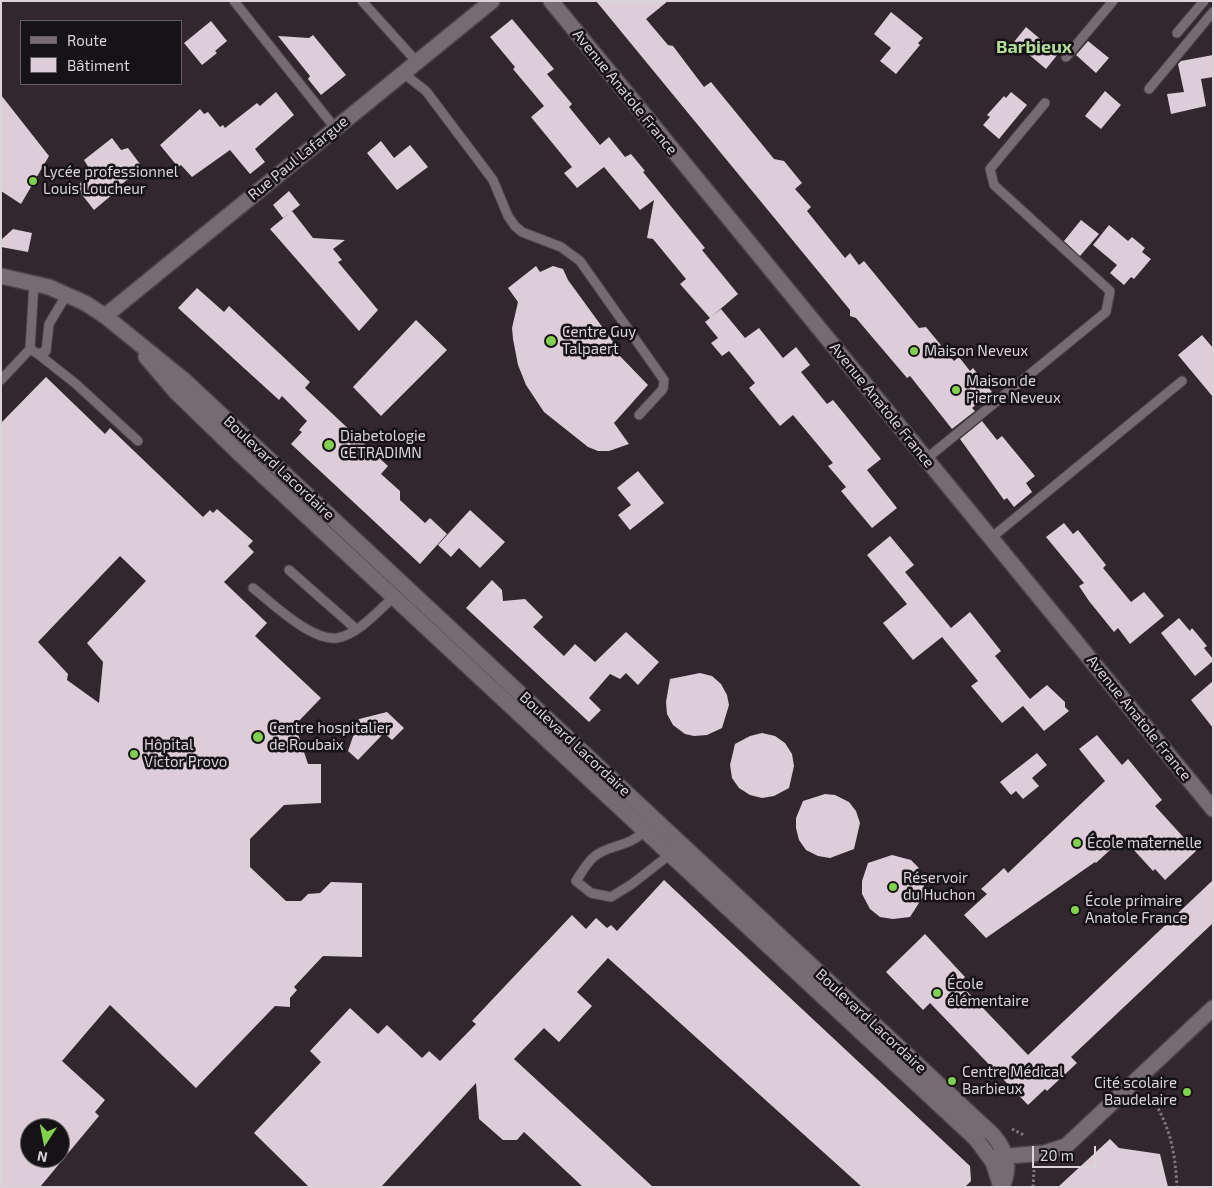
<!DOCTYPE html>
<html>
<head>
<meta charset="utf-8">
<style>
  body { margin:0 }
  #map { position:relative; width:1214px; height:1188px; overflow:hidden; background:#32272f; font-family:"Exo 2",sans-serif }
  canvas { display:block }
  .frame { position:absolute; inset:0; border:2px solid #dad3d8; pointer-events:none }
  .legend { position:absolute; left:20px; top:20px; width:162px; height:65px; box-sizing:border-box; background:#161215; border:1px solid #645f63; margin:0; padding:6px 9px; list-style:none; font-size:15px; color:#dad3d8 }
  .legend li { display:flex; align-items:center; gap:10px; height:25px }
  .legend b { width:25px; border:1px solid #645f63 }
  .north { position:absolute; left:20px; top:1118px; width:50px; height:50px; box-sizing:border-box; background:#161215; border:1px solid #645f63; border-radius:50%; rotate:191deg; font-size:14px; font-weight:700; line-height:20px; text-align:center; color:#dad3d8 }
  .north::after { content:''; display:block; margin:auto; width:18px; height:22px; background:#82d04f; clip-path:polygon(50% 0,100% 100%,50% 72%,0 100%) }
  .scale { position:absolute; left:1032px; top:1146px; width:64px; height:22px; box-sizing:border-box; border:2px solid #dad3d8; border-top:0; padding-left:6px; font-size:15px; line-height:18px; white-space:nowrap; color:#dad3d8; -webkit-text-stroke:4px #161215; paint-order:stroke }
</style>
</head>
<body>
<div id="map">
<canvas width="1214" height="1188"></canvas>
<div class="frame"></div>
<ul class="legend">
<li><b style="height:6px;background:#766a73"></b>Route</li>
<li><b style="height:14px;background:#dccdd8"></b>Bâtiment</li>
</ul>
<div class="north">N</div>
<div class="scale">20 m</div>
</div>
<script>
const context = document.querySelector('canvas').getContext('2d');
context.lineJoin = 'round';
function fillPath(path, color) { context.fillStyle = color; context.fill(path, 'evenodd'); }
function stroke(path, color, width, dash) { context.strokeStyle = color; context.lineWidth = width; context.lineCap = dash ? 'butt' : 'round'; context.setLineDash(dash || []); context.stroke(path); }
function write(font, color, halo, rows, align = 'center') {
  context.font = font + ' "Exo 2",sans-serif'; context.lineWidth = 5; context.setLineDash([]); context.textBaseline = 'middle'; context.strokeStyle = halo; context.fillStyle = color; for (const [text, x, y, turn = 0] of rows) {
    context.save(); context.translate(x, y); context.rotate((+turn || 0) * Math.PI / 180); context.textAlign = isNaN(turn) ? turn : align; if (halo) context.strokeText(text, 0, 0); context.fillText(text, 0, 0); context.restore();
  }
}
fillPath(new Path2D(`
  M596,1H668L646,19L668,45L673,46L704,87L711,82L774,159L784,161L802,183L795,189L811,207L807,211L845,258L850,253L859,265L864,261L919,328L926,327L954,361L959,357L970,371L973,368L992,392L972,408L975,411L952,429L910,376L907,378L856,318L850,316V310Z
  M891,12L923,38L918,43L920,45L896,74L880,61L891,48L874,34Z
  M512,19L554,69L547,74L572,104L569,107L600,145L609,137L625,157L631,154L645,171L643,172L705,248L702,250L738,294L711,317L721,309L745,338L759,328L783,358L796,347L810,365L801,372L827,404L833,400L881,459L867,470L897,508L872,528L841,491L846,487L828,466L833,463L793,415L780,426L749,388L755,383L729,351L722,356L711,343L718,338L705,322L710,318L680,284L686,279L653,239L647,238L654,200L640,210L604,167L577,188L564,173L572,167L531,117L544,106L513,69L515,67L490,37Z
  M211,21L227,41L215,51L217,53L202,65L184,43Z
  M1026,27L1058,54L1046,69L1014,42Z
  M313,35L346,75L321,95L308,79L310,76L278,36L309,38Z
  M1088,41L1109,58L1096,73L1076,55Z
  M1213,55V77L1201,79L1206,106L1171,114L1167,94L1184,92L1178,64L1181,61Z
  M1105,91L1121,105L1101,129L1085,116Z
  M276,92L294,115L255,149L265,162L250,174L230,150L192,177L181,165L178,167L160,145L200,109L204,114L208,112L220,127L223,125L225,128L257,103L260,106Z
  M1011,92L1027,105L999,139L983,125L990,117L987,115L1004,96L1006,98Z
  M1,95L49,156L21,204L1,191Z
  M112,138L121,150L128,148L140,164L125,176L128,179L112,192L113,194L94,210L76,187L92,173L84,160Z
  M381,141L394,158L410,145L428,167L397,190L367,153Z
  M289,191L300,205L283,218L273,205Z
  M292,211L313,238L345,240L333,249L342,260L338,262L378,310L359,331L270,229Z
  M1081,220L1099,234L1080,256L1064,241Z
  M1109,225L1128,241L1132,237L1145,248L1142,252L1151,259L1134,279L1131,277L1124,285L1110,273L1117,265L1093,245Z
  M13,229L32,233L28,252L1,247V240Z
  M536,266L540,272L553,266L563,269L568,280L619,350L616,352L648,385L614,423L629,444L609,451H598L588,447L544,412L526,385L518,365L513,339L512,328L518,302L508,288Z
  M197,288L224,312L229,306L310,382L305,388L388,466L381,474L400,491V500L425,523L430,518L447,534L420,564L291,444L302,432L299,430L307,421L282,396L279,400L178,308Z
  M416,320L447,350L381,416L353,387Z
  M1202,335L1213,348V397L1178,355Z
  M46,377L105,434L110,428L203,517L210,510L213,513L217,509L253,541L248,546L254,552L224,582L267,623L255,636L321,698L295,725L308,764H321V803L284,805L250,839V867L286,901H301L308,894L320,893L331,882L362,883V957L323,956L294,987L297,990L290,998V1007L275,1006L196,1088L110,1005L62,1061L105,1100L95,1112L99,1116L40,1187H1V423ZM120,556L146,581L87,643L103,662L99,703L67,680L68,674L38,642ZM30,1128H60V1158H30Z
  M982,421L997,440L1002,436L1035,476L1026,483L1032,492L1014,507L1007,498L1004,500L960,439Z
  M638,471L664,503L630,530L618,515L631,505L617,488Z
  M470,510L505,542L480,568L459,548L451,557L438,545Z
  M1064,523L1073,534L1078,530L1106,565L1103,568L1131,602L1144,592L1164,616L1130,644L1118,628L1114,632L1089,601L1079,586L1084,583L1046,537Z
  M890,536L914,565L905,572L951,628L970,612L1001,651L995,656L1030,699L1047,685L1065,702V707L1069,711L1044,731L1023,706L1002,723L971,686L978,681L942,637L913,660L883,623L907,604L867,555Z
  M492,580L502,590L503,601L525,599L543,617L533,627L564,656L575,644L595,662L626,632L659,662L638,685L626,673L620,679L610,674L589,698L601,710L589,722L466,608Z
  M1179,618L1190,631L1192,628L1207,646L1204,648L1213,659V661L1195,676L1161,633Z
  M700,673L712,676L721,684L727,695L729,705L722,728L707,735L694,736L685,734L673,725L667,714L666,702L670,679Z
  M1213,681V728L1191,700Z
  M387,712L404,728L392,740L384,733L358,760L348,751L359,719Z
  M762,733L775,736L785,743L792,754L794,766L789,788L774,796L762,798L750,795L739,788L732,778L730,765L735,744L750,736Z
  M1097,735L1122,765L1128,759L1162,800L1155,806L1196,851L1165,880L1155,869L1153,871L1123,838L1096,863L1095,862L986,938L964,915L987,894L981,889L1004,868L1008,873L1105,781L1079,749Z
  M1037,753L1047,765L1032,778L1039,786L1023,799L1016,791L1011,795L1000,782Z
  M825,794L835,795L849,802L856,811L860,823L854,849L830,858L818,856L806,850L799,840L796,828V818L803,801Z
  M892,855L911,860L918,867L924,878V895L910,917L893,919L880,917L870,909L862,894V881L868,863Z
  M664,880L970,1166L971,1181L965,1187H862L608,958L577,992L592,1006L559,1042L544,1028L514,1059L653,1187H583L524,1132L517,1140H503L479,1119L476,1083L381,1187H309L254,1133L321,1062L310,1051L350,1008L378,1034L387,1025L422,1058L429,1051L440,1061L476,1024L472,1021L572,915L586,929L596,918L607,928L611,925L617,931Z
  M1213,880V923L1071,1057L1077,1063L1047,1091L1045,1089L1028,1105L930,1003L923,1010L886,972L925,934L965,977L959,983L1028,1055Z
  M1110,1139L1119,1148L1160,1154L1168,1187H1058Z`), '#dccdd8');
const lane = new Path2D(`
  M234,1L335,128
  M362,1L417,62
  M1177,33L1204,1
  M1066,57L1113,1
  M403,73L426,91L493,180L508,216L515,226L522,232L561,247L580,261L664,380L663,389L639,415
  M1149,89L1213,12
  M34,283L30,349L38,354L46,351L49,324L67,294
  M38,354L76,384L138,441
  M1,380L30,349
  M926,459L1106,312L1110,291L994,185L990,169L1045,103
  M991,538L1182,381
  M289,570L356,629
  M253,588C273,604 311,641 337,638C358,635 381,608 396,595
  M647,829C627,849 612,843 595,856C587,862 582,872 576,881L591,893L611,897L632,884L673,852`);
const street = new Path2D(`
  M551,1L1213,809
  M105,316L492,1`);
const secondary = new Path2D(`
  M1,276L49,287L85,303L105,316L184,380L993,1135C1007,1152 1011,1166 1002,1187
  M146,357L175,391L239,453L976,1139L993,1162L1001,1187
  M996,1157L1044,1153L1066,1146L1213,1008`);
stroke(lane, '#4b4349', 11);
stroke(street, '#4b4349', 18);
stroke(secondary, '#4b4349', 18);
stroke(new Path2D(`
  M1147,1092C1170,1122 1175,1151 1177,1187
  M1012,1129L1024,1135
  M1033,1187L1034,1170`), '#80777d', 3, [2.5, 2.5]);
stroke(lane, '#766a73', 9);
stroke(street, '#766a73', 15);
stroke(secondary, '#766a73', 15);
for (const [x, y, r, color] of [
  [33,181,5,"#82d04f"],
  [551,341,6,"#82d04f"],
  [914,351,5,"#82d04f"],
  [956,390,5,"#82d04f"],
  [329,445,6,"#82d04f"],
  [258,737,6,"#82d04f"],
  [134,754,5,"#82d04f"],
  [1077,843,5,"#82d04f"],
  [893,887,5,"#82d04f"],
  [1075,910,5,"#82d04f"],
  [937,993,5,"#82d04f"],
  [952,1081,5,"#82d04f"],
  [1187,1092,5,"#82d04f"]
]) { const dot = new Path2D(); dot.arc(x, y, r, 0, 2 * Math.PI); context.fillStyle = color; context.fill(dot); stroke(dot, '#161215', 2); }
write('15px', '#dad3d8', '#161215', [
  ["Avenue Anatole France",625,92,51],
  ["Rue Paul Lafargue",298,158,-39],
  ["Avenue Anatole France",882,405,51],
  ["Boulevard Lacordaire",279,468,43],
  ["Avenue Anatole France",1139,718,51],
  ["Boulevard Lacordaire",575,744,43],
  ["Boulevard Lacordaire",871,1021,43]
]);
write('15px', '#dad3d8', '#161215', [
  ["Lycée professionnel",43,172],
  ["Louis Loucheur",43,189],
  ["Centre Guy",562,332],
  ["Talpaert",562,349],
  ["Maison Neveux",924,351],
  ["Maison de",966,381],
  ["Pierre Neveux",966,398],
  ["Diabetologie",340,436],
  ["CETRADIMN",340,453],
  ["Centre hospitalier",269,728],
  ["de Roubaix",269,745],
  ["Hôpital",144,745],
  ["Victor Provo",144,762],
  ["École maternelle",1087,843],
  ["Réservoir",903,878],
  ["du Huchon",903,895],
  ["École primaire",1085,901],
  ["Anatole France",1085,918],
  ["École",947,984],
  ["élémentaire",947,1001],
  ["Centre Médical",962,1072],
  ["Barbieux",962,1089],
  ["Cité scolaire",1177,1083,"right"],
  ["Baudelaire",1177,1100,"right"]
], 'left');
write('bold 18px', '#b1dc9a', '#161215', [
  ["Barbieux",1034,47]
]);
</script>
</body>
</html>
